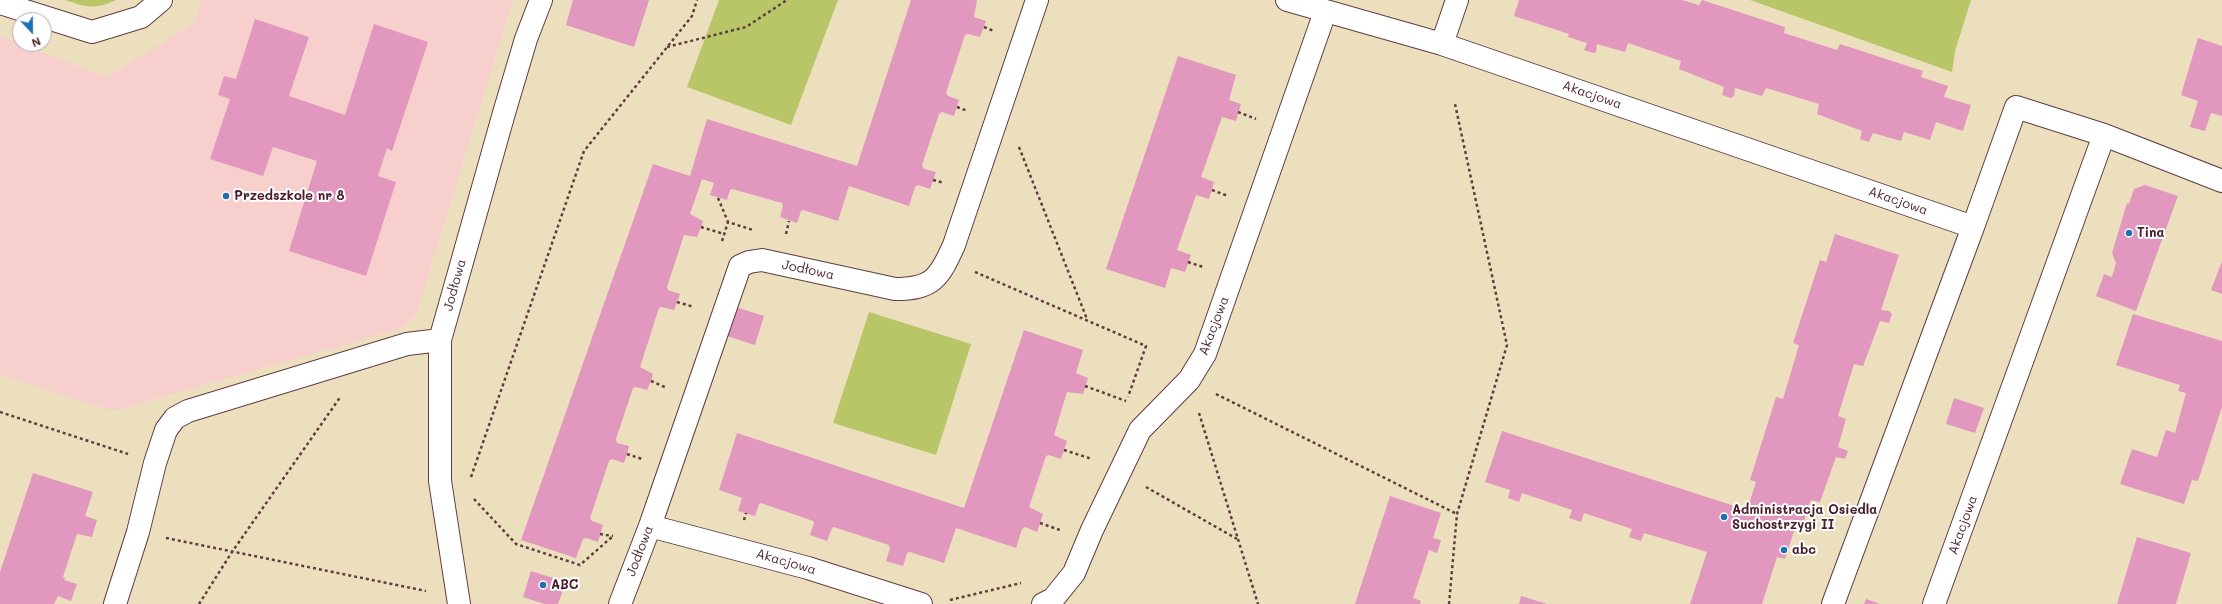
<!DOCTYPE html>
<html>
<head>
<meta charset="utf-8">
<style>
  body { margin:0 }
  #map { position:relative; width:2222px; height:604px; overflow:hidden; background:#ecdfbe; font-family:Mali,sans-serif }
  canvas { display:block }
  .north { position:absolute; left:12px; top:12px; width:40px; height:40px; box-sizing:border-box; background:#fff; border:1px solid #b7a5aa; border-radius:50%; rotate:158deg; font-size:11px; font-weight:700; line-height:16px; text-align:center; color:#4a1f2b }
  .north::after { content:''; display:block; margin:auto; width:14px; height:18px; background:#1f6fb2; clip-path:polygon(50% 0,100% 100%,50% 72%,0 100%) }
</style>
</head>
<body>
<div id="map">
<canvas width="2222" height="604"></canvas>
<div class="north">N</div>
</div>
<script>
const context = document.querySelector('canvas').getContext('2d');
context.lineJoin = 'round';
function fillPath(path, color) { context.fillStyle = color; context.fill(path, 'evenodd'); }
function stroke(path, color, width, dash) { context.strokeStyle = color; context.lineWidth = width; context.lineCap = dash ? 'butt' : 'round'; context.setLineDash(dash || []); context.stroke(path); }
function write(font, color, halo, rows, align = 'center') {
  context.font = font + ' Mali,sans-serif'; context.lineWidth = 4; context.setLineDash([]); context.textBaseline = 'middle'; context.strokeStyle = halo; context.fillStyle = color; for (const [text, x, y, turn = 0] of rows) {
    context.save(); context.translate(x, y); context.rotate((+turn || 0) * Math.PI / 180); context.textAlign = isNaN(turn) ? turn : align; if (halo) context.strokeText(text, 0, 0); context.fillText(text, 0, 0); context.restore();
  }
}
fillPath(new Path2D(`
  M201,0H513L416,315L400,329L113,411L0,375V36L107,77L194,23Z`), '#f7d0ce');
fillPath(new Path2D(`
  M65,0H116C95,10 86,7 65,0Z
  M719,0H838L791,125L687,87Z
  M1750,0H1971L1955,51L1952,72Z
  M869,312L971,344L936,455L833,423Z`), '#b9c668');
fillPath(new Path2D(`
  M573,0H649L634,47L566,25Z
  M911,0H977L974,17L986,21L980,37L968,34L965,35L946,93L948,96L959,100L954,116L942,112L939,114L922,165L924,169L936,172L930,189L918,185L915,187L909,206L849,186L838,221L803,210L801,211L797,223L780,217L783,206L782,203L732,189L730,190L727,200L710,195L714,183L702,179L690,214L703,221L701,227L697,237L684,235L667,287L668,290L680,294L674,310L661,307L659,308L640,367L653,374L651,381L647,390L636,387L633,388L616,439L617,443L629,446L627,454L624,463L612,459L609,461L590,518L592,521L603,525L598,542L586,538L583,539L576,558L521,540L653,164L690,176L707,119L857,166Z
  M1519,0H1682L1699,5L1702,0L1785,27L1784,33L1837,50L1840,44L1923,71L1921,77L1948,86L1944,97L1971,105L1963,131L1936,122L1930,140L1904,132L1901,141L1873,133L1869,142L1860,139L1862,131L1817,114L1819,104L1766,88L1762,96L1735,88L1734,96L1731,98L1722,95L1724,87L1679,69L1681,61L1628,43L1625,52L1597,44L1596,52L1594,53L1584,50L1587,43L1568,37L1569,34L1514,16Z
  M255,19L309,37L289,96L345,115L374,24L428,42L392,151L387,148L378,176L396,182L366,276L289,251L317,161L273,147L263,176L210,159L230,99L218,95L224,76L236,79Z
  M2198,38L2222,46V116L2211,113L2205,131L2190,127L2198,101L2181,95Z
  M1178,56L1236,75L1229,100L1241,104L1236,121L1222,117L1201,177L1214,182L1209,199L1196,195L1177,250L1191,255L1185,272L1171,268L1165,288L1106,269Z
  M2145,185L2178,196L2136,311L2096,296L2104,274L2112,277L2116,263L2112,253L2127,203L2129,204L2134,189Z
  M1835,234L1899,255L1881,310L1889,311L1892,314L1889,323L1880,321L1863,366L1854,364L1838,416L1846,419L1838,447L1848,451L1845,459L1836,457L1820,502L1811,500L1802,527L1796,525L1785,559L1777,557L1762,604H1690L1707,552L1644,533L1641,541L1629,537L1632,529L1584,513L1581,522L1569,518L1572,510L1522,493L1519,502L1508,498L1510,490L1485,482L1502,431L1747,510L1756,482L1750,480L1776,397L1783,399L1799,345L1793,343L1820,260L1826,262Z
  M2222,261V294L2211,290Z
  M736,307L764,316L755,345L727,336Z
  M2133,314L2222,341V407L2198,481L2192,480L2184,504L2120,484L2132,449L2157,457L2166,430L2175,433L2186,393L2178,391L2180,385L2116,365Z
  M1024,330L1083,350L1076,373L1088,378L1083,394L1067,392L1054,435L1067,441L1061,459L1049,455L1046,456L1029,507L1043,514L1037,532L1025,527L1022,529L1016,548L956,528L944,563L910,552L907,553L903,566L886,561L890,548L889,545L834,527L832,528L827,541L810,535L814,523L813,521L761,503L759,504L755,516L738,511L742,498L719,490L737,433L964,508Z
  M1954,398L1984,408L1975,433L1946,424Z
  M33,473L93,492L85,516L97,520L92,537L77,534L63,577L65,578L64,580L77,584L71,601L58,596L54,604H0V572Z
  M1390,496L1441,513L1433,538L1441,540L1439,547L1437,553L1429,550L1413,598L1421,601L1420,604H1355Z
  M2137,537L2191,553L2176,604H2117Z
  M531,571L566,582L558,604H544L523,597Z
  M1521,596L1547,604H1519Z
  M1866,599L1880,604H1864Z`), '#e197be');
const street = new Path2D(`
  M1287,0L1442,44L1973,227L1833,604
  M0,3L92,32L141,17L161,0
  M1442,44L1457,0
  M1973,227L2016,107L2104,135
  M650,526L808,568L921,604
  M115,604L138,532L155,463L166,430L175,418L188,411L407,344L440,340
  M459,604L440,481V340L504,113L526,39L541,0
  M620,604L650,526L740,266L749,262L762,260L895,289C933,289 939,278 954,245L1037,0
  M1043,604L1053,599L1074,573L1092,530L1140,430L1189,380L1205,354L1325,12
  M1934,604L2104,135L2222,181`);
stroke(street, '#623c41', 24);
stroke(new Path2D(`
  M984,27L994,31
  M667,47L746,27L787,0
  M957,107L968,111
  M1238,112L1256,119
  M1019,147L1087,319
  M933,180L944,183
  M1212,190L1228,196
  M718,198L728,222
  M701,227L724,234
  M786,234L789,221
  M722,241L728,222L753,230
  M1188,262L1203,267
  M975,272L1146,346L1128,397
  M677,302L694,307
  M651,381L667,388
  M1085,386L1126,401
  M1216,394L1457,514
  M0,412L128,454
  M1199,413L1258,604
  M1064,450L1092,459
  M627,454L642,459
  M471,477L584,151L692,16L697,0
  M1146,487L1237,539
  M474,499L516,544L580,565L613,536
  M744,520L746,513
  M1040,523L1060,530
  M600,534L613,536
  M166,538L426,591
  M950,600L1021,583
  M199,604L232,552L341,396
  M1449,604L1457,514L1507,345L1455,104`), '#623c41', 2.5, [3, 3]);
stroke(street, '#fff', 22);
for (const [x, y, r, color] of [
  [226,196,4,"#1f6fb2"],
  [2129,233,4,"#1f6fb2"],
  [1724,517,4,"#1f6fb2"],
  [1784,550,4,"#1f6fb2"],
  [543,585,4,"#1f6fb2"]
]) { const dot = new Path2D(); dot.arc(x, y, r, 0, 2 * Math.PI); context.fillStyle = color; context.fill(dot); stroke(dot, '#fff', 1.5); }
write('13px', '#4a1f2b', '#fff', [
  ["Akacjowa",1592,95,19],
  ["Akacjowa",1898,201,19],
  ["Jodłowa",808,270,12],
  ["Jodłowa",455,285,-75],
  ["Akacjowa",1214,326,-69],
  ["Akacjowa",1963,525,-70],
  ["Jodłowa",640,551,-69],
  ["Akacjowa",786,562,16]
]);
write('bold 13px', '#4a1f2b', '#fff', [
  ["Przedszkole nr 8",234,196],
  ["Tina",2137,233],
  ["Administracja Osiedla",1732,510],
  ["Suchostrzygi II",1732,525],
  ["abc",1792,550],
  ["ABC",551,585]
], 'left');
</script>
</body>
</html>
